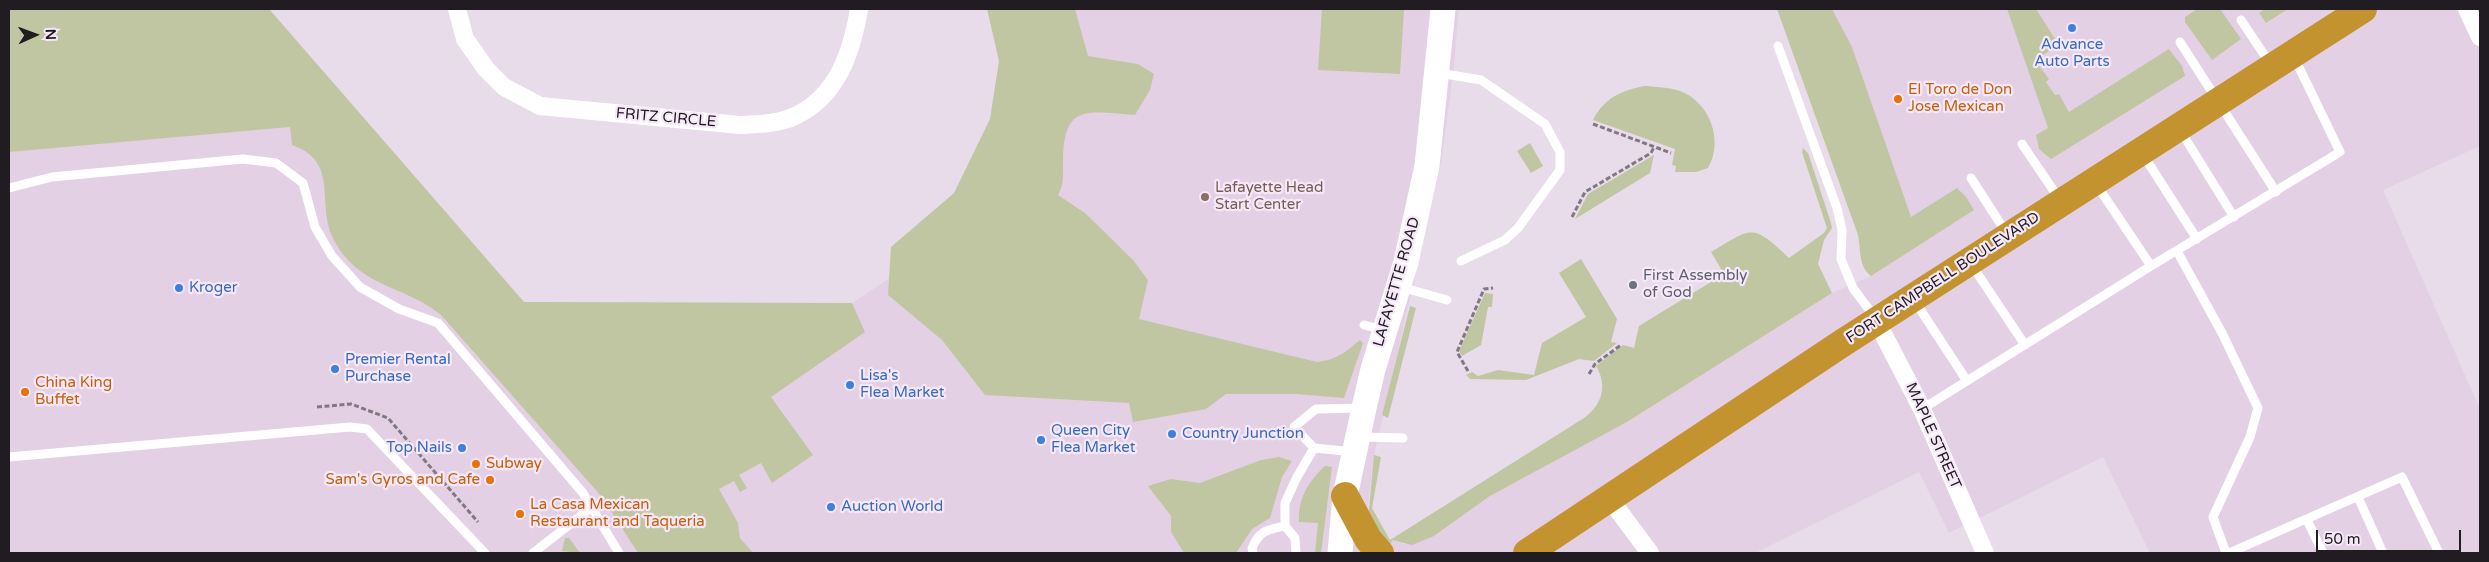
<!DOCTYPE html>
<html>
<head>
<meta charset="utf-8">
<style>
  body { margin:0 }
  #map { position:relative; width:2489px; height:562px; overflow:hidden; background:#e8dbea; font-family:"Varela Round",sans-serif }
  canvas { display:block }
  .frame { position:absolute; inset:0; border:10px solid #201c21; pointer-events:none }
  .north { position:absolute; left:10px; top:10px; width:50px; height:50px; -webkit-text-stroke:4px #f6e8f8; paint-order:stroke; rotate:88deg; font-size:14px; font-weight:700; line-height:20px; text-align:center; color:#201c21 }
  .north::after { content:''; display:block; margin:auto; width:18px; height:22px; background:#201c21; clip-path:polygon(50% 0,100% 100%,50% 72%,0 100%) }
  .scale { position:absolute; left:2316px; top:530px; width:145px; height:22px; box-sizing:border-box; border:2px solid #201c21; border-top:0; padding-left:6px; font-size:15px; line-height:18px; white-space:nowrap; color:#201c21; -webkit-text-stroke:4px #f6e8f8; paint-order:stroke }
</style>
</head>
<body>
<div id="map">
<canvas width="2489" height="562"></canvas>
<div class="frame"></div>
<div class="north">N</div>
<div class="scale">50 m</div>
</div>
<script>
const context = document.querySelector('canvas').getContext('2d');
context.lineJoin = 'round';
function fillPath(path, color) { context.fillStyle = color; context.fill(path, 'evenodd'); }
function stroke(path, color, width, dash) { context.strokeStyle = color; context.lineWidth = width; context.lineCap = dash ? 'butt' : 'round'; context.setLineDash(dash || []); context.stroke(path); }
function write(font, color, halo, rows, align = 'center') {
  context.font = font + ' "Varela Round",sans-serif'; context.lineWidth = 4.5; context.setLineDash([]); context.textBaseline = 'middle'; context.strokeStyle = halo; context.fillStyle = color; for (const [text, x, y, turn = 0] of rows) {
    context.save(); context.translate(x, y); context.rotate((+turn || 0) * Math.PI / 180); context.textAlign = isNaN(turn) ? turn : align; if (halo) context.strokeText(text, 0, 0); context.fillText(text, 0, 0); context.restore();
  }
}
fillPath(new Path2D(`
  M9,9H269L524,302L852,303L887,280L955,231L1069,9H1459L1453,74L1441,163L1374,455L1368,506L1390,547L1391,540L1404,544L1434,536L1490,496L1627,422L1832,293L1871,276L1814,9H2480V146L2383,190L2480,409V553H2150L2103,457L1949,533L1919,472L1755,553H9Z`), '#e3d0e5');
fillPath(new Path2D(`
  M9,9H269L524,302L852,303L865,332L771,397L813,455L772,483L761,463L739,475L747,488L740,492L734,481L719,489L738,523L740,538L753,553H638L602,497L441,315C405,285 359,288 334,240C315,205 341,162 292,145L290,127L9,152Z
  M987,9H1075L1088,56L1138,64L1154,74L1150,90L1135,115C1084,111 1063,104 1063,164C1063,176 1064,184 1058,195L1085,213L1134,261L1148,280L1139,319L1317,362C1336,360 1346,352 1360,340L1363,343L1344,398L1296,394H1226L1206,409L1133,422L1129,403L985,395L942,340L888,295L891,247L954,193L990,119L999,61Z
  M1322,9H1404L1400,74L1318,70Z
  M1777,9H1832L1852,47L1911,217L1957,188L1966,197L1974,210L1871,276C1858,266 1861,249 1858,235Z
  M2007,9H2036L2059,45L2035,60L2049,79L2046,82L2055,95L2059,94L2069,112L2169,49L2182,66L2185,76L2051,159L2039,149L2036,135L2048,128Z
  M2197,9H2220L2241,39L2212,60L2185,22V17Z
  M2265,9H2288L2266,23L2259,13Z
  M1645,86C1656,87 1669,87 1680,91C1710,102 1724,141 1708,168L1696,172H1675L1676,166L1672,165L1675,149L1593,120C1604,98 1622,90 1645,86Z
  M1530,143L1543,166L1531,173L1517,151Z
  M1803,148L1808,153L1831,223L1832,228L1824,240L1818,264L1832,293L1627,422L1490,496L1434,536L1412,545L1392,540L1389,548L1368,520L1374,455L1381,457L1372,508L1390,540L1584,418C1602,405 1608,386 1596,366L1623,345L1634,348L1639,326L1724,274L1711,252C1753,227 1752,223 1789,258L1824,233L1827,228L1802,152Z
  M1654,155L1650,173L1575,219L1588,194Z
  M1581,259L1617,319L1611,342L1617,343L1594,361L1579,359L1526,380L1470,379L1466,375L1472,372L1478,376L1498,370L1534,375L1542,343L1586,317L1559,273Z
  M1485,293L1493,294L1492,307H1488L1481,345L1462,356L1459,351Z
  M1410,306L1416,308L1388,418L1382,415Z
  M1279,457L1292,461L1282,477L1270,518L1252,529L1236,553H1184L1171,532V516L1148,486L1171,479L1200,483L1261,460Z
  M1325,466L1332,467L1321,553H1315L1318,523L1299,522C1298,498 1308,482 1325,466Z
  M565,538H569L580,553L562,551Z`), '#c1c6a2');
stroke(new Path2D(`
  M1593,124L1671,153
  M1572,217L1585,192L1651,153L1654,147
  M1468,371L1457,352L1484,289L1493,288
  M1589,374L1595,364L1621,345
  M317,407L351,404L388,418L478,522`), '#817882', 3, [5, 2.5]);
stroke(new Path2D(`
  M2241,20L2271,65
  M2180,42L2276,192
  M1778,46L1837,208L1842,230L1841,259L1853,288L1876,319
  M1439,73L1481,80L1545,124L1560,152V170L1518,228L1505,240L1461,261
  M2180,130L2234,217
  M2022,144L2060,200
  M2142,153L2197,239
  M1971,178L2007,234
  M9,188L52,177L243,159L276,163L303,183L315,227L332,256L360,287L399,309L438,323L583,493L619,553
  M2177,251L2222,333L2258,408L2250,437L2213,517L2226,553
  M1971,264L2025,345
  M2151,266L2340,152L2294,57
  M1401,287L1447,300
  M1914,300L1967,381
  M1364,325L1384,330
  M1922,409L2151,266L2096,184
  M1360,437L1403,438
  M1354,452L1314,448L1294,427L1316,409L1361,408
  M9,457L350,427L367,429L485,553
  M2358,497L2383,553
  M2307,520L2323,553
  M533,553L592,507
  M1253,553L1252,548C1260,530 1267,530 1285,526
  M1296,553L1295,538L1285,526V503L1297,477L1314,448
  M2229,553L2402,477L2439,553`), '#fff', 9);
stroke(new Path2D(`
  M457,9L465,39L486,69L504,87L540,106L740,125C759,124 780,124 797,115C838,95 852,51 859,9
  M2467,9L2480,37
  M1877,322L1922,409L1985,553
  M1609,498L1650,553`), '#fff', 18);
stroke(new Path2D(`
  M1340,553L1345,496L1364,408L1373,369L1406,262L1427,166L1443,9`), '#fff', 25);
stroke(new Path2D(`
  M1345,496L1368,539L1380,553
  M1527,553L1844,342L2363,9`), '#c3932f', 28);
for (const [x, y, r, color] of [
  [2072,28,5,"#3f7fe0"],
  [1898,99,5,"#e8710a"],
  [1205,197,5,"#8d6e63"],
  [1633,285,5,"#6b7280"],
  [179,288,5,"#3f7fe0"],
  [335,369,5,"#3f7fe0"],
  [850,385,5,"#3f7fe0"],
  [25,392,5,"#e8710a"],
  [1172,434,5,"#3f7fe0"],
  [1041,440,5,"#3f7fe0"],
  [462,448,5,"#3f7fe0"],
  [476,464,5,"#e8710a"],
  [490,480,5,"#e8710a"],
  [831,507,5,"#3f7fe0"],
  [520,514,5,"#e8710a"]
]) { const dot = new Path2D(); dot.arc(x, y, r, 0, 2 * Math.PI); context.fillStyle = color; context.fill(dot); stroke(dot, '#f6e8f8', 2); }
write('15px', '#366cbe', '#f6e8f8', [
  ["Advance",2072,45,"center"],
  ["Auto Parts",2072,62,"center"],
  ["Kroger",189,288],
  ["Premier Rental",345,360],
  ["Purchase",345,377],
  ["Lisa's",860,376],
  ["Flea Market",860,393],
  ["Queen City",1051,431],
  ["Flea Market",1051,448],
  ["Country Junction",1182,434],
  ["Top Nails",452,448,"right"],
  ["Auction World",841,507]
], 'left');
write('15px', '#c56008', '#f6e8f8', [
  ["El Toro de Don",1908,90],
  ["Jose Mexican",1908,107],
  ["China King",35,383],
  ["Buffet",35,400],
  ["Subway",486,464],
  ["Sam's Gyros and Cafe",480,480,"right"],
  ["La Casa Mexican",530,505],
  ["Restaurant and Taqueria",530,522]
], 'left');
write('15px', '#201c21', '#f6e8f8', [
  ["FRITZ CIRCLE",666,118,5],
  ["FORT CAMPBELL BOULEVARD",1943,278,-33],
  ["LAFAYETTE ROAD",1397,282,-74],
  ["MAPLE STREET",1933,436,66]
]);
write('15px', '#785e54', '#f6e8f8', [
  ["Lafayette Head",1215,188],
  ["Start Center",1215,205]
], 'left');
write('15px', '#5b616d', '#f6e8f8', [
  ["First Assembly",1643,276],
  ["of God",1643,293]
], 'left');
</script>
</body>
</html>
